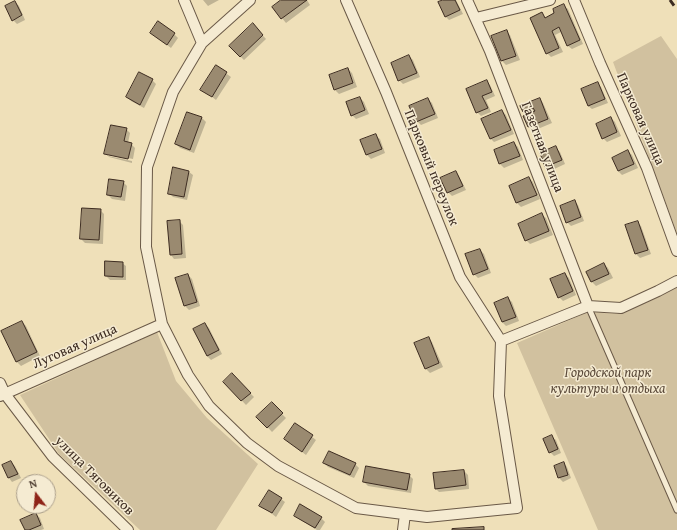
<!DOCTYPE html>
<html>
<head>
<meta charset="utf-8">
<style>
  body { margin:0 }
  #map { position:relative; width:677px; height:530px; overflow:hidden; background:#efe0b9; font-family:"Gentium Book Plus",serif }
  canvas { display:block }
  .north { position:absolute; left:16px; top:474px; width:40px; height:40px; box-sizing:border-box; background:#f5ebd2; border:1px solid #ab9f8b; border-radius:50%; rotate:344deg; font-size:11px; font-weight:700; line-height:16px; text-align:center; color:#3d2c21 }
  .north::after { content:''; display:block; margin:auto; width:14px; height:18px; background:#8f2418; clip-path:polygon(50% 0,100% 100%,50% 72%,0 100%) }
</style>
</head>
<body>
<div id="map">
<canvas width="677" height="530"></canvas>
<div class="north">N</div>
</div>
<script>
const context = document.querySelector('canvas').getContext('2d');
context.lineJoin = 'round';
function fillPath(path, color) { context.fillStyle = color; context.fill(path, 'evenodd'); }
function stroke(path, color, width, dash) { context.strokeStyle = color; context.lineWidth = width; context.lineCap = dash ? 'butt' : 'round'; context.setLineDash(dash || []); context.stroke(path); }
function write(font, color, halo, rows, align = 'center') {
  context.font = font + ' "Gentium Book Plus",serif'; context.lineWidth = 3; context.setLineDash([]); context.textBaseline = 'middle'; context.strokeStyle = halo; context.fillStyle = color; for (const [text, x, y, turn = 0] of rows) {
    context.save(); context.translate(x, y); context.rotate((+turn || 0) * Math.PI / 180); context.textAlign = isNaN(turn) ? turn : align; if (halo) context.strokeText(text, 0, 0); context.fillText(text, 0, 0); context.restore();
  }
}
fillPath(new Path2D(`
  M661,36L677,59V233L613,62Z
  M677,286V530H598L517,343L588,312L617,314Z
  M157,332L176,381L207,418L258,464L216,530H140L59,454L20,395Z`), '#d1c19f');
fillPath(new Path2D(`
  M203,0H219L208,6Z
  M283,0H307L310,5L286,23L273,7Z
  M446,0H456L463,14L449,20L445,16Z
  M15,2L19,6L25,20L17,24L13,20Z
  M564,6L568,9L583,44L572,49L568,46L561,32L555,35L563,52L551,57L547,53L542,14L546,18L556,14Z
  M253,25L266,39L244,60L230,46Z
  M507,32L510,35L520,60L506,65L502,61L493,37Z
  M151,33L174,34L178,38L171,48Z
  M409,56L413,60L420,77L403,84L399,80Z
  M216,66L231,77L216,100L202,89Z
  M348,69L352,73L357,87L339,94L335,90L330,75Z
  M139,74L152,80L156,84L144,108L131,101L127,97Z
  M486,81L490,85L495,96L486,100L491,112L481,116L477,112Z
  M597,83L601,87L608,103L592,109L588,106Z
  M360,98L364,102L369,114L356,119L352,115Z
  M428,99L432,103L438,118L421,125L417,121Z
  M540,99L543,103L552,123L533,131L529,127L525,116L527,115L522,107Z
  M502,111L506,115L514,134L494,142L490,138Z
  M188,113L202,118L206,122L194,153L180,148L176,144Z
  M611,118L615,122L621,136L607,142L603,138Z
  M126,129L130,133L128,143L131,144L135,148L133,159L108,154V156L132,161V163L109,157L105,153Z
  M376,136L380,139L385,153L371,159L367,155L362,141Z
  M514,143L518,147L523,160L504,168L500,164L495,151Z
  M556,148L560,152L565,164L550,171L546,167L541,154Z
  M628,151L632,155L638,168L622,175L618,171Z
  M189,172L193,175L187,200L173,197L169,193Z
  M456,172L459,176L466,190L452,196L448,192Z
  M529,178L533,182L540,199L521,207L517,203L510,186Z
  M123,182L127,186L125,201L112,199L108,195Z
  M574,201L578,205L584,221L571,226L567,222Z
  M100,210L104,214L103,244L85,243L81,239Z
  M542,215L546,218L553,235L530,244L526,240Z
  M179,221L183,225L186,258L174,259L171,255Z
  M637,222L641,226L651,254L640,258L636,254L626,226Z
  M480,250L484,254L491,273L478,278L474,274Z
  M122,263L126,266V280H110L106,276Z
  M604,264L608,268L613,278L596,286L592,282L587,272Z
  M565,274L569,278L576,295L563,301L559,297Z
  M188,275L192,279L200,306L189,310L185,306L176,279Z
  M508,298L512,302L519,321L506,326L502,322Z
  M22,322L26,326L40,356L21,366L17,362L2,331Z
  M205,324L209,328L222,354L211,360L207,356L194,330Z
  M428,338L432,342L443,367L430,373L426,369L416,343Z
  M232,375L254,397L246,405L224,382Z
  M272,404L286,418L272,432L258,417Z
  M295,424L316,440L306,455L285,439Z
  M552,437L556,440L561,453L554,456L550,452Z
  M11,462L15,466L21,478L12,482L9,478Z
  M324,463L355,464L359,468L354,478L328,467Z
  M564,463L567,467L571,478L563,482L559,478Z
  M464,471L468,475L469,489L439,492L435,488Z
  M409,475L413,479L411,493L368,486L364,482Z
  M281,499L285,502L276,517L261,505Z
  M36,514L40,518L44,529L41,530H26Z
  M295,515L321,518L325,522L320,530H317L299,519Z`), '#0003');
const building = new Path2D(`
  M281,0H307L281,19L272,7Z
  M443,0H455L460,10L445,17L438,2Z
  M15,1L22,15L12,21L5,6Z
  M564,4L580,40L567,46L559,27L552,31L559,48L546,54L530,18L542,12L545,18L554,13L553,9Z
  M158,21L175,33L167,45L150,33Z
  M253,23L263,35L240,57L229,46Z
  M507,30L516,56L501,61L491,36Z
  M409,55L417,73L398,81L391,63Z
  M216,65L227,72L212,97L200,90Z
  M348,68L353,83L334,90L329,75Z
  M139,72L153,79L140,105L126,97Z
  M487,80L492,92L482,96L488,108L476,113L466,89Z
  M598,82L605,99L588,106L581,89Z
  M360,97L365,110L351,116L346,102Z
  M428,98L435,114L416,122L409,106Z
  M540,98L548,119L528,127L523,116L535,111L533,108L523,112L520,106Z
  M502,110L511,130L490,139L481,119Z
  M187,112L202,117L190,150L175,144Z
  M611,117L617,132L602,139L596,124Z
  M111,125L127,128L124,141L132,143L128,159L104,154Z
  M376,134L382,149L366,155L360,140Z
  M514,142L520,156L499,164L494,150Z
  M556,146L562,160L545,167L540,153Z
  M628,150L634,164L618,171L612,158Z
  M173,167L189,171L184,197L168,194Z
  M456,171L463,186L447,193L440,178Z
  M529,177L537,195L516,203L509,186Z
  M109,179L124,181L121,197L107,195Z
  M575,200L581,217L566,223L560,206Z
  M82,208L101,209L99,240L80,239Z
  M542,213L549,231L525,241L518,224Z
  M180,220L182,254L170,255L167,221Z
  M638,221L648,250L635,254L625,225Z
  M480,249L488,269L473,275L465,254Z
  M105,261L123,262V277L105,276Z
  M604,263L609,274L591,282L586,272Z
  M565,273L573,291L558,298L550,279Z
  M188,274L197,302L184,306L175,278Z
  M508,297L516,317L502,322L494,303Z
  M22,321L37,352L16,362L1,331Z
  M205,323L219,350L207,356L193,329Z
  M429,337L439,363L425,369L414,343Z
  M232,373L251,393L241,401L223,382Z
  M272,402L283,413L267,428L256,417Z
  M295,423L313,435L302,452L284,439Z
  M552,435L558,449L549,453L543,439Z
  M329,451L356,463L350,475L323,463Z
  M11,461L18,474L8,478L2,465Z
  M564,462L568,475L558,478L554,466Z
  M366,466L410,474L407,490L363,482Z
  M464,470L466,485L435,489L433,473Z
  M269,490L282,498L272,513L259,506Z
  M300,504L322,517L315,528L294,516Z
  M36,513L41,525L29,530H25L20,520Z
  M484,527V530H452V529Z`);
fillPath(building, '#9a8a70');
stroke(building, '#3d2c21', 1);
const service = new Path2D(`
  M588,306L677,510`);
const minor = new Path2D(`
  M184,0L202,43
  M250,0L202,43L173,92L147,167L146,247L162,324L188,375L209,406L247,443L278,466L356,508L427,517L517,508L499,396L501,341
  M346,0L386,92L460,277L501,341
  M467,0L490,51L588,306
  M574,0L600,63L647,168L677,251
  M476,18L550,0
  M501,341L588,306L621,308L658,291L677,281
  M0,383L5,394L53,457L128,530
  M0,396L162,324
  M403,530L405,514`);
stroke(service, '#6a5947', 7);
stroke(minor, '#6a5947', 12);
stroke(service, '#f5ebd2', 5);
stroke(minor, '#f5ebd2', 10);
stroke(new Path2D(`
  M670,0L677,10`), '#3d2c21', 3, [7, 7]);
write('14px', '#3d2c21', '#f5ebd2', [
  ["Парковая улица",640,119,66],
  ["Газетная улица",542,147,69],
  ["Парковый переулок",431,168,68],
  ["Луговая улица",75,347,-24],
  ["улица Тяговиков",94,476,45]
]);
write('italic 14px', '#5b4a3a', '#f5ebd2', [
  ["Городской парк",608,373],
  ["культуры и отдыха",608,389]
]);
</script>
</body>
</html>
